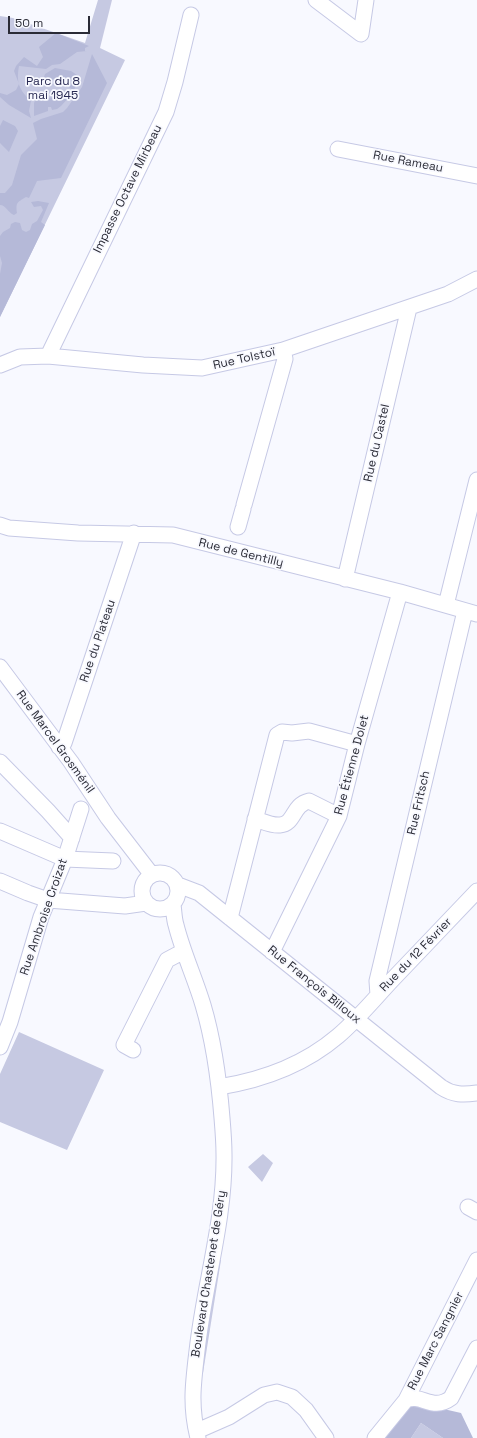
<!DOCTYPE html>
<html>
<head>
<meta charset="utf-8">
<style>
  body { margin:0 }
  #map { position:relative; width:477px; height:1438px; overflow:hidden; background:#f8f9ff; font-family:"Space Grotesk",sans-serif }
  canvas { display:block }
  .scale { position:absolute; left:8px; top:16px; width:82px; height:18px; box-sizing:border-box; border:2px solid #2a2b36; border-top:0; padding-left:5px; font-size:12px; line-height:14px; white-space:nowrap; color:#2a2b36; -webkit-text-stroke:3px #f8f9ff; paint-order:stroke }
</style>
</head>
<body>
<div id="map">
<canvas width="477" height="1438"></canvas>
<div class="scale">50 m</div>
</div>
<script>
const context = document.querySelector('canvas').getContext('2d');
context.lineJoin = 'round';
function fillPath(path, color) { context.fillStyle = color; context.fill(path, 'evenodd'); }
function stroke(path, color, width, dash) { context.strokeStyle = color; context.lineWidth = width; context.lineCap = dash ? 'butt' : 'round'; context.setLineDash(dash || []); context.stroke(path); }
function write(font, color, halo, rows, align = 'center') {
  context.font = font + ' "Space Grotesk",sans-serif'; context.lineWidth = 3.5; context.setLineDash([]); context.textBaseline = 'middle'; context.strokeStyle = halo; context.fillStyle = color; for (const [text, x, y, turn = 0] of rows) {
    context.save(); context.translate(x, y); context.rotate((+turn || 0) * Math.PI / 180); context.textAlign = isNaN(turn) ? turn : align; if (halo) context.strokeText(text, 0, 0); context.fillText(text, 0, 0); context.restore();
  }
}
fillPath(new Path2D(`
  M98,0H112L100,48L125,60L0,317V16L13,18L85,43Z
  M19,1032L104,1070L67,1150L0,1122V1074Z
  M263,1154L273,1163L262,1182L248,1167Z
  M219,1260H221L203,1373H201L203,1347Z
  M421,1423L443,1438H411Z`), '#c6c9e2');
fillPath(new Path2D(`
  M56,33L89,46L85,48V51H87L77,52L60,64L52,65L46,69L19,66C16,82 19,90 31,101L29,111L31,118L9,105L0,97V93L7,95L16,90L19,84L14,71L16,66L24,57L37,66L43,57L39,47Z
  M92,54L107,83L61,178L37,181L29,198L26,197C16,203 16,203 17,213L14,215C8,213 6,205 0,205V193H5L12,185L21,155L37,139L33,123L41,119L63,112L67,108L82,87Z
  M55,68L71,71L80,77L74,90C66,87 64,80 57,77L50,81L42,83L45,74Z
  M67,93L71,95L61,106L57,109L52,110L51,107H48V111L34,116V103L37,96C44,99 61,98 67,93Z
  M3,120L15,126L18,131L9,152L0,143V126Z
  M38,201L49,203L41,222L45,225L0,317V274L2,263L0,256V236L3,232L10,228L11,224L15,222L20,223L22,230L26,232L30,230L32,224L37,221L43,210L41,206L34,207L31,202Z
  M413,1402L461,1413L473,1438H443L421,1423L411,1438H383Z`), '#b5b9d8');
const minor = new Path2D(`
  M316,0L361,34L366,0
  M338,149L477,176
  M48,356L166,112L175,82L191,15
  M0,365L20,357L48,356L143,365L202,368L283,350L448,294L477,279
  M244,505L285,359L283,350
  M0,525L9,528L78,533L173,535L400,592L477,614
  M238,527L243,509
  M345,579L409,308
  M446,605L477,480
  M0,667L71,762L108,818L152,875
  M59,747L64,743L134,533
  M0,762L48,811L72,838
  M255,819C262,821 272,826 280,825C295,824 292,805 309,801L339,816
  M0,831L65,859L113,861
  M142 891a18 18 0 1 1 36 0a18 18 0 1 1-36 0Z
  M0,881L28,893L48,900L125,906L146,903
  M178,885L199,893L441,1087C453,1095 463,1095 477,1093
  M173,905C174,911 174,919 176,925C183,953 195,978 203,1005C214,1042 219,1080 222,1118C223,1130 224,1142 224,1154C225,1221 204,1285 197,1351C193,1384 190,1406 198,1438
  M230,918L277,735L282,732L292,733L309,731L357,744
  M272,952L339,816L357,744L400,592
  M378,995L377,981L465,611
  M0,1047L10,1022L41,917L65,859L81,809
  M133,1050L124,1045L167,960L184,951
  M219,1087C263,1080 304,1065 338,1036C358,1019 375,998 393,979C421,950 449,920 477,891
  M468,1207L477,1212
  M406,1400C422,1393 432,1412 451,1398L477,1348
  M197,1431L229,1417L264,1395L277,1392L292,1397L306,1410L326,1438
  M375,1438L406,1400L477,1260`);
stroke(minor, '#c6c9e5', 17);
stroke(minor, '#fff', 15);
write('12px', '#282953', '#f8f9ff', [
  ["Parc du 8",53,82],
  ["mai 1945",53,96]
]);
write('12px', '#2a2b36', '#f8f9ff', [
  ["Rue Rameau",408,162,11],
  ["Impasse Octave Mirbeau",128,189,-64],
  ["Rue Tolstoï",244,359,-13],
  ["Rue du Castel",377,443,-77],
  ["Rue de Gentilly",241,553,14],
  ["Rue du Plateau",98,641,-71],
  ["Rue Marcel Grosménil",55,742,54],
  ["Rue Étienne Dolet",352,765,-75],
  ["Rue Fritsch",419,803,-77],
  ["Rue Ambroise Croizat",44,917,-71],
  ["Rue du 12 Février",416,955,-46],
  ["Rue François Billoux",314,985,39],
  ["Boulevard Chastenet de Géry",209,1274,-81],
  ["Rue Marc Sangnier",436,1341,-63]
]);
</script>
</body>
</html>
